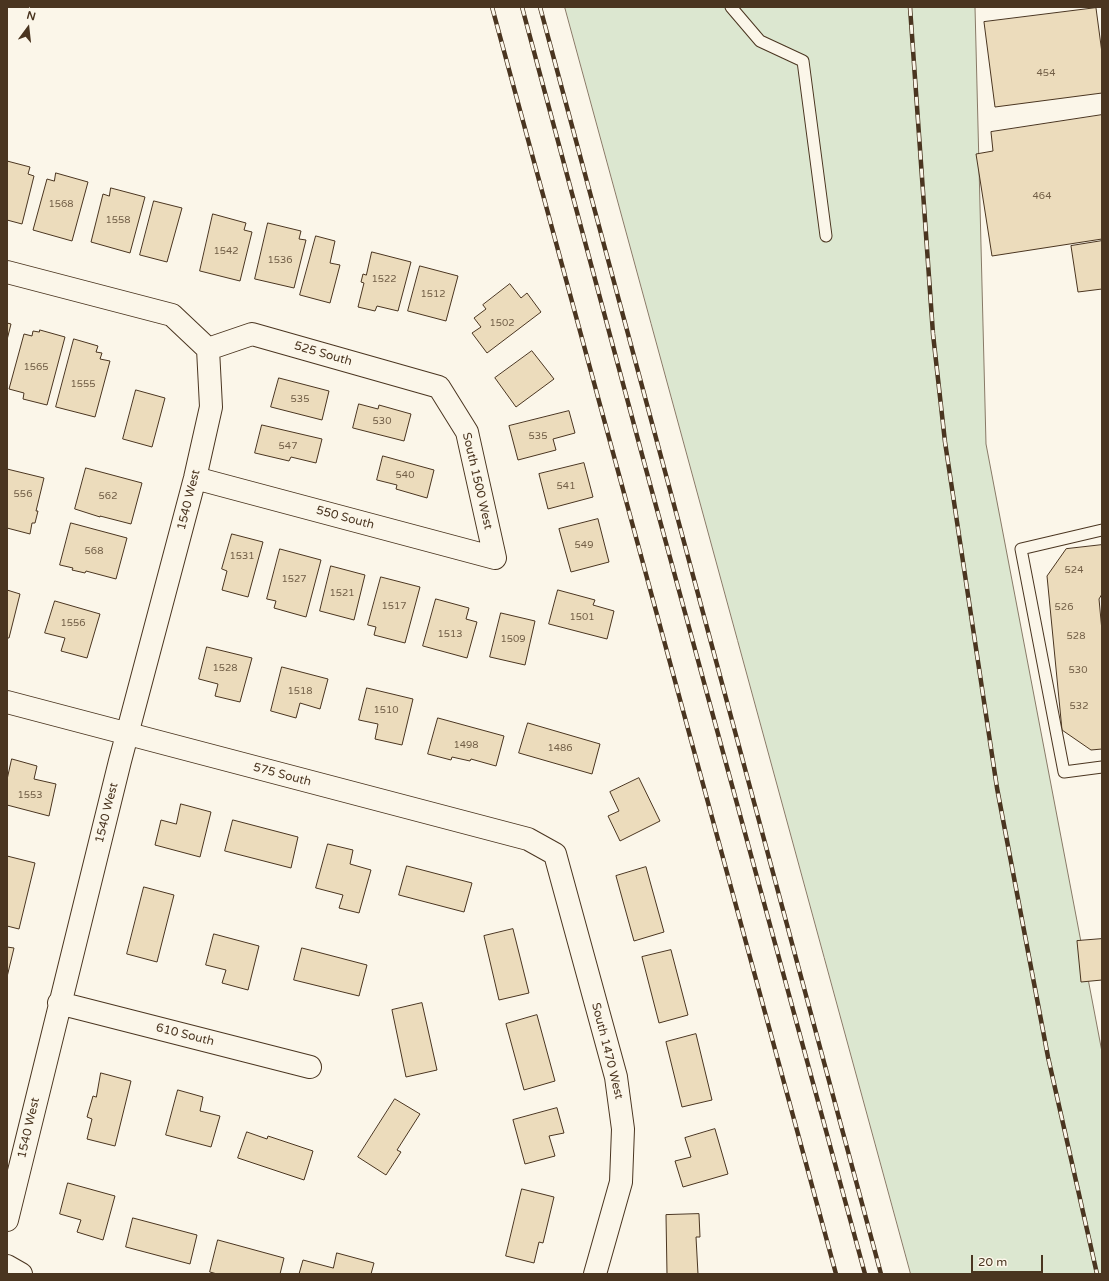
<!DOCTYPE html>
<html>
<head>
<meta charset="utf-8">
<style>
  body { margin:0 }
  #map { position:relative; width:1109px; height:1281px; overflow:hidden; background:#fbf6e9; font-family:"Varela Round",sans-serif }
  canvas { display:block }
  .frame { position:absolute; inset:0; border:8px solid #4a3520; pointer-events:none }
  .north { position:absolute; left:8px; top:8px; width:40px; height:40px; -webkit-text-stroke:3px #fbf6e9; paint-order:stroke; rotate:15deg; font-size:11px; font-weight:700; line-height:16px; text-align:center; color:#4a3520 }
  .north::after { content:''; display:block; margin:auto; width:14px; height:18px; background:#4a3520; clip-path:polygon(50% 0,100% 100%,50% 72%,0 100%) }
  .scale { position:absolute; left:971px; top:1255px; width:72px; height:18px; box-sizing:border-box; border:2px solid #4a3520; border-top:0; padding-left:5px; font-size:12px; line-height:14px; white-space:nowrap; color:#4a3520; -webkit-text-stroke:3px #fbf6e9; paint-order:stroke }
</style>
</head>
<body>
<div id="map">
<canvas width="1109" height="1281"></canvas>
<div class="frame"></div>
<div class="north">N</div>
<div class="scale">20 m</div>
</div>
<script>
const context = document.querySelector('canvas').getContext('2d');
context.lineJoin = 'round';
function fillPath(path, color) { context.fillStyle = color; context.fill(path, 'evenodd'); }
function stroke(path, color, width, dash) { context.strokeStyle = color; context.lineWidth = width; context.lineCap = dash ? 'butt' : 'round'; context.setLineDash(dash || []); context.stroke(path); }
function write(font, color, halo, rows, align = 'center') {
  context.font = font + ' "Varela Round",sans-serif'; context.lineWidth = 3; context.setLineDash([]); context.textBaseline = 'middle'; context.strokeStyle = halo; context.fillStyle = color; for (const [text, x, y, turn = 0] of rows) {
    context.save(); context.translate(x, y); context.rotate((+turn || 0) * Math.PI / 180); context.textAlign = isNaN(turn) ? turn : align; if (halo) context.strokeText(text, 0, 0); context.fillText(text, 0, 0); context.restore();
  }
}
const green = new Path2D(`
  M565,7H975L986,444L1102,1052V1274H911Z`);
fillPath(green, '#dce7d0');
stroke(green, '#887966', 1);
const building = new Path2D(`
  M1096,8L1102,53V93L995,107L984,22Z
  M1102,115V239L992,256L976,154L993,151L991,132Z
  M7,161L30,167L28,174L34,176L22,224L7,220Z
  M56,173L88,182L72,241L33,230L47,179L54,181Z
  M111,188L145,197L130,253L91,242L103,194L109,196Z
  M154,201L182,208L167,262L140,255Z
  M213,214L246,223L244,230L252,232L240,281L200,271Z
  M268,223L301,231L299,239L306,240L294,288L255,279Z
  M316,236L335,241L330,263L340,265L330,303L300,295Z
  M1102,241V289L1078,292L1071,246Z
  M372,252L411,262L398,311L377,306L375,311L358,307L364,283L361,282L363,274L366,275Z
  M420,266L458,276L446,321L408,311Z
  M510,284L521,298L527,293L541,312L487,353L472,333L481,327L474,318L486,309L483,305Z
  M7,323L11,324L7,340Z
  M40,330L65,337L47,405L23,399L24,393L9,389L24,334L32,336L33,331L39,332Z
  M74,339L98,346L96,352L102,353L100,359L110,361L95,417L56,407Z
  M532,351L554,379L516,407L495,378Z
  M279,378L329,391L322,420L271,407Z
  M136,390L165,398L152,447L123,439Z
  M359,404L378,409L379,405L411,414L404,441L353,428Z
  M569,411L575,433L553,439L556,450L518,460L509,426Z
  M262,425L322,439L316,463L291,457L289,461L255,453Z
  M383,456L434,470L427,498L396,489L397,485L377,480Z
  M584,463L593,497L548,509L539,474Z
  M86,468L142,483L131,524L100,516V517L75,509Z
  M7,469L44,478L36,511H38L35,523H32L30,534L7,528Z
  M598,519L609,562L571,572L559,529Z
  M71,523L127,538L116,579L86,571L85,573L72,570L73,568L60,565Z
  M232,534L263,542L248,597L222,590L227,571L222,569Z
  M1102,545V594L1099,599L1102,631V749L1091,750L1062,730L1047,576L1066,549Z
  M280,549L321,560L306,617L274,608L276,601L267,599Z
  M331,566L365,575L354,620L320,611Z
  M381,577L420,587L405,643L374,635L376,627L368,625Z
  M7,590L20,594L9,638H7Z
  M558,590L595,600L593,605L614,611L607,639L549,624Z
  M436,599L469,608L466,619L477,622L467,658L423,646Z
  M55,601L100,614L87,658L61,651L65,638L45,633Z
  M501,613L535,621L525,665L490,657Z
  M207,647L252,658L240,702L215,696L218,684L199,679Z
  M282,667L328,679L320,709L300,703L296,718L271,711Z
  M367,688L413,699L402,745L375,739L378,724L359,720Z
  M438,718L504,736L496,766L471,759L470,761L452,757L451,760L428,754Z
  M528,723L600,744L592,774L519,753Z
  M12,759L37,766L34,779L56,784L49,816L7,805V780Z
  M639,778L660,821L620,841L608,816L619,811L610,792Z
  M181,804L211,812L200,857L155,845L161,820L176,824Z
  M233,820L298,837L291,868L225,851Z
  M328,844L353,850L350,864L371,870L359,913L339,908L343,895L316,888Z
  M7,856L35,863L19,929L7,926Z
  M407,866L472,883L464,912L399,895Z
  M646,867L664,932L634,941L616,876Z
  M144,887L174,895L157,962L127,954Z
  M513,929L529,993L499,1000L484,936Z
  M214,934L259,946L248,990L222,983L226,970L206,965Z
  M1102,939V980L1081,982L1077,941Z
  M7,947L14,948L7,977Z
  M302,948L367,965L359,996L294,980Z
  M671,950L688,1015L659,1023L642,957Z
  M422,1003L437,1070L406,1077L392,1010Z
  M537,1015L555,1081L524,1090L506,1024Z
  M696,1034L712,1100L682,1107L666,1042Z
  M101,1073L131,1081L115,1146L87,1139L92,1119L87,1117L93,1096L96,1097Z
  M178,1090L203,1097L200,1111L220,1116L211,1147L166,1135Z
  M395,1099L420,1114L397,1150L401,1152L386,1175L358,1157Z
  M557,1108L564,1133L549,1136L555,1156L525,1164L513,1120Z
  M715,1129L728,1174L683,1187L675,1161L691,1157L685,1138Z
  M247,1132L267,1139L268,1136L313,1151L304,1180L238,1158Z
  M68,1183L115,1196L103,1240L77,1232L81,1220L60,1214Z
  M522,1189L554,1197L543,1243L539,1242L534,1263L506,1256Z
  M699,1214L700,1237H696L698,1274H667L666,1215Z
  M133,1218L197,1235L190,1264L126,1247Z
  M218,1240L284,1258L280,1274H217L210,1272Z
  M337,1253L374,1263L371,1274H299L303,1260L333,1268Z`);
fillPath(building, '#ecdcbc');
stroke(building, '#4a3520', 1);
const lane = new Path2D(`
  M731,7L760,41L803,61L826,236
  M1102,530L1021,549L1064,772L1102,767`);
const street = new Path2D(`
  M7,272L172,315L208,349L211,407L195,478L120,761L7,1220
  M195,478L495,558L467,432L439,387L252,334L208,349
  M7,702L528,839L555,854L616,1077L623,1129L621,1182L595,1274
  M59,1003L310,1067
  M7,1266L21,1274`);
stroke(lane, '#4a3520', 13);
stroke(street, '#4a3520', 24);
stroke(lane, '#fbf6e9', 11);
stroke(street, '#fbf6e9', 22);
const rail = new Path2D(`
  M492,7L836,1274
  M522,7L644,462L865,1274
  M540,7L881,1274
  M910,7L933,334L945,442L997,788L1048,1057L1097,1274`);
stroke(rail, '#4a3520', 4.5);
stroke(rail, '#fbf6e9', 3, [9]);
write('10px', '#725f47', null, [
  ["454",1046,73],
  ["464",1042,196],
  ["1568",61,204],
  ["1558",118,220],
  ["1542",226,251],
  ["1536",280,260],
  ["1522",384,279],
  ["1512",433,294],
  ["1502",502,323],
  ["1565",36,367],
  ["1555",83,384],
  ["535",300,399],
  ["530",382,421],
  ["535",538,436],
  ["547",288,446],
  ["540",405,475],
  ["541",566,486],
  ["556",23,494],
  ["562",108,496],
  ["549",584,545],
  ["568",94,551],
  ["1531",242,556],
  ["524",1074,570],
  ["1527",294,579],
  ["1521",342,593],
  ["1517",394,606],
  ["526",1064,607],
  ["1501",582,617],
  ["1556",73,623],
  ["1513",450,634],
  ["528",1076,636],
  ["1509",513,639],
  ["1528",225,668],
  ["530",1078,670],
  ["1518",300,691],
  ["532",1079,706],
  ["1510",386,710],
  ["1498",466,745],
  ["1486",560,748],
  ["1553",30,795]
]);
write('12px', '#4a3520', '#fbf6e9', [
  ["525 South",323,354,16],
  ["South 1500 West",477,481,77],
  ["1540 West",189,500,-76],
  ["550 South",345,518,15],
  ["575 South",282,775,15],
  ["1540 West",107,813,-76],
  ["610 South",185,1035,14],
  ["South 1470 West",607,1051,76],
  ["1540 West",29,1128,-77]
]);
</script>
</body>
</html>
